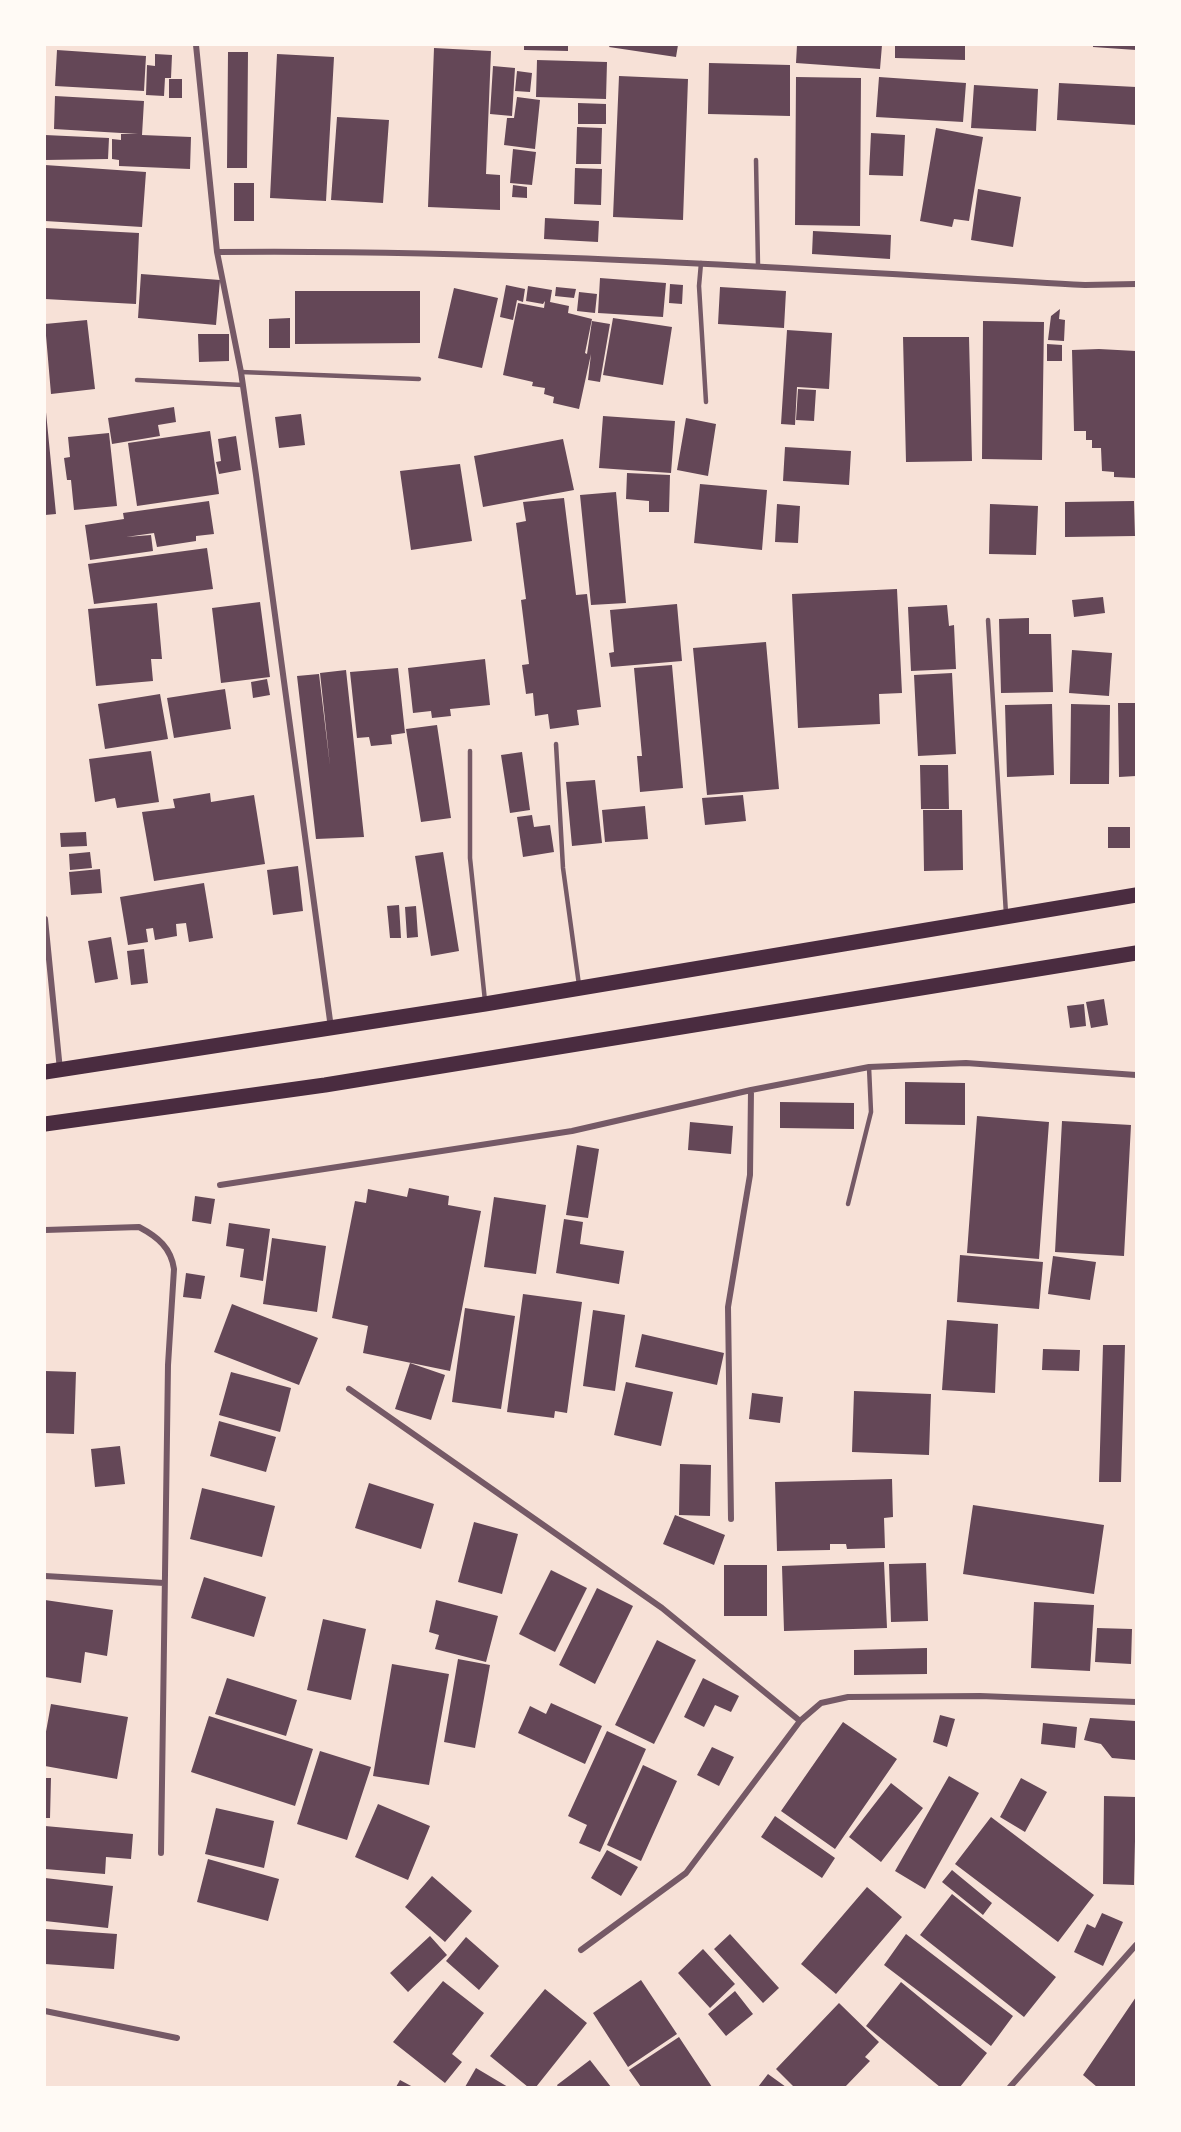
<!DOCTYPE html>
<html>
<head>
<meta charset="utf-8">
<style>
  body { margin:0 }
  #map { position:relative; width:1181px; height:2132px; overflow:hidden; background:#f7e1d7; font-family:"Varela Round",sans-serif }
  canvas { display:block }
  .frame { position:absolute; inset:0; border:46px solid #fffaf5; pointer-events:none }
</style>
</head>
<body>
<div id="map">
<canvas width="1181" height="2132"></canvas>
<div class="frame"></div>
</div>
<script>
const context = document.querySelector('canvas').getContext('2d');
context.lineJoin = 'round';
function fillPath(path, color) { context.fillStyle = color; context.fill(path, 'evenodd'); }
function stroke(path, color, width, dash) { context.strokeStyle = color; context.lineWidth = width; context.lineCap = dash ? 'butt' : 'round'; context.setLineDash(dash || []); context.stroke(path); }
fillPath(new Path2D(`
  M524,45H568V51L524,50Z
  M610,45H678L676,57L609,47Z
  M797,45H882L880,69L796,63Z
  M895,45H965V60L895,58Z
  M1093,45H1136V50L1093,47Z
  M434,48L491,51L486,174L500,175V210L428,207Z
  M57,50L146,56L144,91L55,86Z
  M228,52H248L247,168H227Z
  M155,54L172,55L171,78H165L164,96L146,95L147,65L155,66Z
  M277,54L334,57L326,201L270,198Z
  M537,60L607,62L606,99L536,97Z
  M709,63L790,65V116L708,114Z
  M493,66L515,68L512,116L490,114Z
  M517,71L532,73L530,92L515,91Z
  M619,76L688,79L683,220L613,217Z
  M796,77L861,78L860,226L795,225Z
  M879,77L966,83L963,122L876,117Z
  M169,79H182V98H169Z
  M1059,83L1136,87V125L1057,120Z
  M974,85L1038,89L1036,131L971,128Z
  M55,96L144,101L142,135L191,137L190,169L119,166V160L112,159V139L121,140V134H138L54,129Z
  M517,97L540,100L535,149L504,145L507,118H514Z
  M578,103L606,104V124H578Z
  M337,117L389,120L383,203L331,200Z
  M577,127L602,128L601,164H576Z
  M936,128L983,137L969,221L954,219L952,227L920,221Z
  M871,133L905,135L903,176L869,175Z
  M45,135L109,138L108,159L45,160Z
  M513,149L536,152L532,185L510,183Z
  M45,165L146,172L142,227L45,221Z
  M575,168L602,169L601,205L574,204Z
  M234,183H254V221H234Z
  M513,185L527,187V198L512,197Z
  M978,189L1021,197L1013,247L971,240Z
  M545,218L599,221L598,242L544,239Z
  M45,228L139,233L136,304L45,299Z
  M813,231L891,235L890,259L812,254Z
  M141,274L220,280L216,325L138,318Z
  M600,278L666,283L663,317L598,313Z
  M670,284L683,285L682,304L669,303Z
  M506,285L525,289L523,302L517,300L513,320L500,317Z
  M528,286L552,290L550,302L569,306L568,313L592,319L585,353L587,354L592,321L610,324L600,382L588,380L591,354L579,409L553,403L554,397L544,394L545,388L532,386L533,382L503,375L518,303L544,308L545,301L543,304L526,301Z
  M556,287L576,289L574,298L555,296Z
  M720,287L786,291L784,328L718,324Z
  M454,288L498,298L482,368L438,358Z
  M295,291H420V343L295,344Z
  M579,292L597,294L595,313L577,311Z
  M1060,309L1059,319L1065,320L1064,341L1048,340L1051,316Z
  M290,318V348H269V319Z
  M613,318L672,327L663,385L603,375Z
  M87,320L95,389L51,394L45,324Z
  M983,321L1044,322L1042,460L982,459Z
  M787,330L832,333L829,389L797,387L795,425L781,424Z
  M198,334H229V361L199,362Z
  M903,337H969L972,461L906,462Z
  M1047,344L1062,345V361H1047Z
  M1099,349L1136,351V478L1114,477V472L1102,471L1101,448H1092V440H1086V431H1074L1072,350Z
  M798,389L816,390L814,421L796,420Z
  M45,402L56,514L45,515Z
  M174,407L176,422L158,425L160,436L112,444L108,418Z
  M301,414L305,445L279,448L275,417Z
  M603,416L675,421L671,473L599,468Z
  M686,418L716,424L708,476L677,470Z
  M210,431L219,494L137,506L128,443Z
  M109,433L117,506L74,510L71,480H67L64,458L70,457L68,437Z
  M236,436L241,470L219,474L216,462L221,461L218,439Z
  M563,439L574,490L483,507L474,456Z
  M785,447L851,451L849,485L783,481Z
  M460,464L472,541L411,550L400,471Z
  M627,473L670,475L669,512H649V501L626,499Z
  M700,484L767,490L762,550L694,543Z
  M616,492L626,603L591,605L580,495Z
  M564,498L576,595L587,594L601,707L577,710L579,725L550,729L548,714L535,716L533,693L526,694L522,665L529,664L521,600L526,599L516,523L526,521L523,502Z
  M209,501L214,534L196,536V541L157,547L154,533L126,537L151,535L153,551L90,560L85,525L124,519L123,513Z
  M1134,501L1135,536L1065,537V502Z
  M777,504L800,506L798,543L775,542Z
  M990,504L1038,506L1036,555L989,554Z
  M207,548L213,589L94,604L88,564Z
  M897,589L902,693L879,694L880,724L798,728L792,594Z
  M1103,597L1105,613L1074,617L1072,600Z
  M260,602L270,677L221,683L212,608Z
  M157,603L162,659H151L153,681L96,686L88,609Z
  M677,604L682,661L611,667L609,653L614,652L610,610Z
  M947,605L949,626L954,625L956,669L911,671L908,607Z
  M1029,618V634H1051L1053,692L1001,693L999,619Z
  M766,642L779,789L707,795L693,648Z
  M1072,650L1112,653L1109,696L1069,693Z
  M485,659L490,705L450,709L451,716L432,718L431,711L413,713L408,668Z
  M672,665L683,788L640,792L637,756H642L634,668Z
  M398,668L405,733L391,735L392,744L371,746L369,737L357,738L350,672Z
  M346,670L364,837L316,839L297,676L319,674L330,766L320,673Z
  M952,673L956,754L918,756L914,675Z
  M267,679L270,695L253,698L251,682Z
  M225,689L231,729L174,738L167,698Z
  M160,694L168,739L105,749L98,704Z
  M1118,703H1136V776L1119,777Z
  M1052,704L1054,775L1007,777L1005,705Z
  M1071,704L1110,705L1109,784H1070Z
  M437,725L451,818L421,822L406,729Z
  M151,751L159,802L117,808L115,798L95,802L89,759Z
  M522,752L530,810L510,813L501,755Z
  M920,765H948L949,809H921Z
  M595,780L602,843L572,846L566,782Z
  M210,793L211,802L254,795L265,864L154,881L142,812L175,808L173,799Z
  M743,795L746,821L705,825L702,798Z
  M645,806L648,839L605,842L602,810Z
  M923,810H962L963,870L924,871Z
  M532,815L534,827L550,825L554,852L523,857L517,817Z
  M1108,827H1130V848H1108Z
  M86,832L87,846L61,847L60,833Z
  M90,852L92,868L70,870L69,854Z
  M443,852L459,951L431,956L415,856Z
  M298,866L303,911L273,915L267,870Z
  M100,869L102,893L71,895L69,872Z
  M204,883L213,938L189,942L186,923L176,924L177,936L155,940L153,928L146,929L148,942L128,945L120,897Z
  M399,905L401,938H390L387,906Z
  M416,906L418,937L407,938L405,907Z
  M111,937L118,979L95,983L88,941Z
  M144,949L148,983L131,985L127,951Z
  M1104,999L1108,1025L1091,1028L1086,1002Z
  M1084,1004L1086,1026L1070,1028L1067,1006Z
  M905,1082L965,1083V1125L905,1124Z
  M780,1102L854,1103V1129L780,1128Z
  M977,1116L1049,1122L1039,1259L967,1253Z
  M1062,1121L1131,1125L1124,1256L1055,1252Z
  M690,1122L733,1126L731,1154L688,1150Z
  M577,1145L599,1149L588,1218L566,1215Z
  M409,1188L449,1196L448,1205L481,1211L450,1371L363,1353L368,1326L332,1318L355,1201L366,1203L368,1189L407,1197Z
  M195,1196L215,1199L211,1224L192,1221Z
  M494,1197L546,1205L536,1274L484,1267Z
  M564,1219L583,1222L580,1244L624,1251L619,1284L556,1273Z
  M229,1223L270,1229L263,1281L240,1277L244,1249L226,1246Z
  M272,1238L326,1246L317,1312L263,1304Z
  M960,1255L1043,1262L1039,1309L957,1302Z
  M1053,1256L1096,1262L1090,1300L1048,1294Z
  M186,1273L205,1276L201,1299L183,1297Z
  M523,1294L582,1302L567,1413L555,1411L554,1418L507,1412Z
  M232,1304L318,1338L299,1385L214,1352Z
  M465,1308L515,1316L501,1409L452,1402Z
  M593,1310L625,1315L615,1391L583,1386Z
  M947,1320L998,1324L995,1393L942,1390Z
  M642,1334L724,1353L717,1385L635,1367Z
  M1103,1345H1125L1121,1482H1099Z
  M1043,1349L1080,1350L1079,1371L1042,1370Z
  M410,1363L445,1375L431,1420L395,1409Z
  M45,1371L76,1372L74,1434L45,1433Z
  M231,1372L291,1388L280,1432L219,1415Z
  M626,1382L673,1392L661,1446L614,1435Z
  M854,1391L931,1394L929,1455L852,1452Z
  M752,1393L783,1397L780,1423L749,1419Z
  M219,1421L276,1437L266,1472L210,1456Z
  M120,1446L125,1484L95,1487L91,1449Z
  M680,1464L711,1465L710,1516L679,1515Z
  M892,1479L893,1517L884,1518L885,1548L847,1549L846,1544H830V1550L777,1551L775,1482Z
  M369,1483L434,1504L421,1549L355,1528Z
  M202,1488L275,1506L262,1557L190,1539Z
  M973,1505L1104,1525L1094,1594L963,1574Z
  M675,1515L725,1535L714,1565L663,1544Z
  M474,1522L518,1534L502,1594L458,1582Z
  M884,1562L887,1628L784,1631L782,1566Z
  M926,1563L928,1621L891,1622L889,1564Z
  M724,1565H767V1616H724Z
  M551,1570L587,1588L555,1652L519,1634Z
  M204,1577L266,1597L254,1637L191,1618Z
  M597,1588L633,1606L595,1684L559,1665Z
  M45,1600L113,1610L107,1656L85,1652L81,1683L45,1677Z
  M436,1600L498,1616L486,1662L435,1649L439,1635L429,1632Z
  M1034,1602L1094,1605L1090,1671L1031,1668Z
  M323,1619L366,1629L351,1700L307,1690Z
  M1097,1628L1132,1629L1131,1664L1095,1662Z
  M657,1640L696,1660L654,1744L615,1725Z
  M927,1648V1674L854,1675V1650Z
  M458,1659L490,1665L475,1748L444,1742Z
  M392,1664L449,1674L429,1785L373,1776Z
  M227,1678L297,1700L286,1736L215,1714Z
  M703,1678L739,1696L731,1712L715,1705L704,1727L684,1717Z
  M551,1703L602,1726L585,1764L518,1733L530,1706L546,1714Z
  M51,1704L128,1717L117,1779L45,1766V1737Z
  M940,1715L955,1719L947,1747L933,1742Z
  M209,1716L313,1749L295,1806L191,1772Z
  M1090,1718L1136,1721L1135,1760L1112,1758L1101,1744L1084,1740Z
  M843,1722L897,1759L835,1849L781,1811Z
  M1043,1723L1077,1727L1075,1748L1041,1744Z
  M607,1731L646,1749L600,1852L579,1843L587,1825L568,1816Z
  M712,1747L734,1757L719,1786L697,1775Z
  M320,1751L371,1767L347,1840L297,1824Z
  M643,1765L677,1781L641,1861L607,1845Z
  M949,1776L979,1793L925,1889L895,1871Z
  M45,1778H51L50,1818H45Z
  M1021,1778L1047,1792L1025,1832L1000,1817Z
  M891,1783L923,1808L881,1862L849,1837Z
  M1104,1796L1136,1797L1134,1885L1103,1884Z
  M378,1804L430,1826L408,1880L355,1857Z
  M216,1808L274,1821L264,1868L205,1854Z
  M775,1816L835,1858L822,1878L761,1837Z
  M991,1817L1094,1895L1058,1942L955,1864Z
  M45,1826L133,1834L131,1859L106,1857L105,1874L45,1869Z
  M607,1850L638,1867L621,1896L591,1878Z
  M208,1859L279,1879L268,1921L197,1902Z
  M952,1870L992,1903L983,1915L942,1882Z
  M432,1876L472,1911L445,1942L405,1907Z
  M45,1878L113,1886L108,1928L45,1921Z
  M867,1887L902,1917L836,1994L801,1964Z
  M952,1894L1056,1977L1024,2017L920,1935Z
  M1102,1913L1123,1922L1103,1966L1074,1952L1087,1924L1095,1928Z
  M45,1929L117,1934L114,1969L45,1964Z
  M730,1934L779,1988L763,2003L714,1949Z
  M906,1934L1013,2016L991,2046L884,1965Z
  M430,1936L447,1955L408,1992L390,1973Z
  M466,1937L499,1966L479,1990L446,1961Z
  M703,1949L735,1984L710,2008L678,1973Z
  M641,1980L677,2034L628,2067L593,2013Z
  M443,1981L484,2013L452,2054L462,2062L445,2083L393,2042Z
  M901,1982L987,2053L960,2087H940L866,2026Z
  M545,1989L587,2023L536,2087H528L490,2056Z
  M735,1991L753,2014L726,2036L708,2014Z
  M1136,1997V2087H1097L1083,2075Z
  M839,2003L879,2042L865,2057L870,2061L845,2087H794L776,2069Z
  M679,2037L712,2087H641L629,2070Z
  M590,2060L611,2087H558L557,2085Z
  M476,2068L508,2087H465Z
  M768,2074L786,2087H758Z
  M400,2080L413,2087H396Z`), '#644757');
stroke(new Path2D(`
  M756,160L758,266
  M701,263L699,286L706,402
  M241,372L419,379
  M137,380L243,385
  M988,620L1006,914
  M556,744L563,868L579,985
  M470,751V858L485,1001
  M848,1204L871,1112L869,1067`), '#755966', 4.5);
stroke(new Path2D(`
  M196,45L217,252L241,372L256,475L331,1028
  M217,252C507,249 796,269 1085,285L1136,284
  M45,919L60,1070
  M220,1185L572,1131L751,1090L869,1067L966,1063L1136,1075
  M45,1230L139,1227C158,1237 171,1248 174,1269L168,1365L161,1853
  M349,1389L662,1608L800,1721
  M731,1519L728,1307L750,1175L751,1090
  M45,1576L164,1583
  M581,1950L686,1873L800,1721L821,1703L848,1697L980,1696L1136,1702
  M45,2011L177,2038
  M1010,2087L1136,1945`), '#755966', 6);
stroke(new Path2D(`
  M45,1072L485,1004L1136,895
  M45,1124L325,1085L1136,953`), '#4a2c40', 15);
</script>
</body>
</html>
